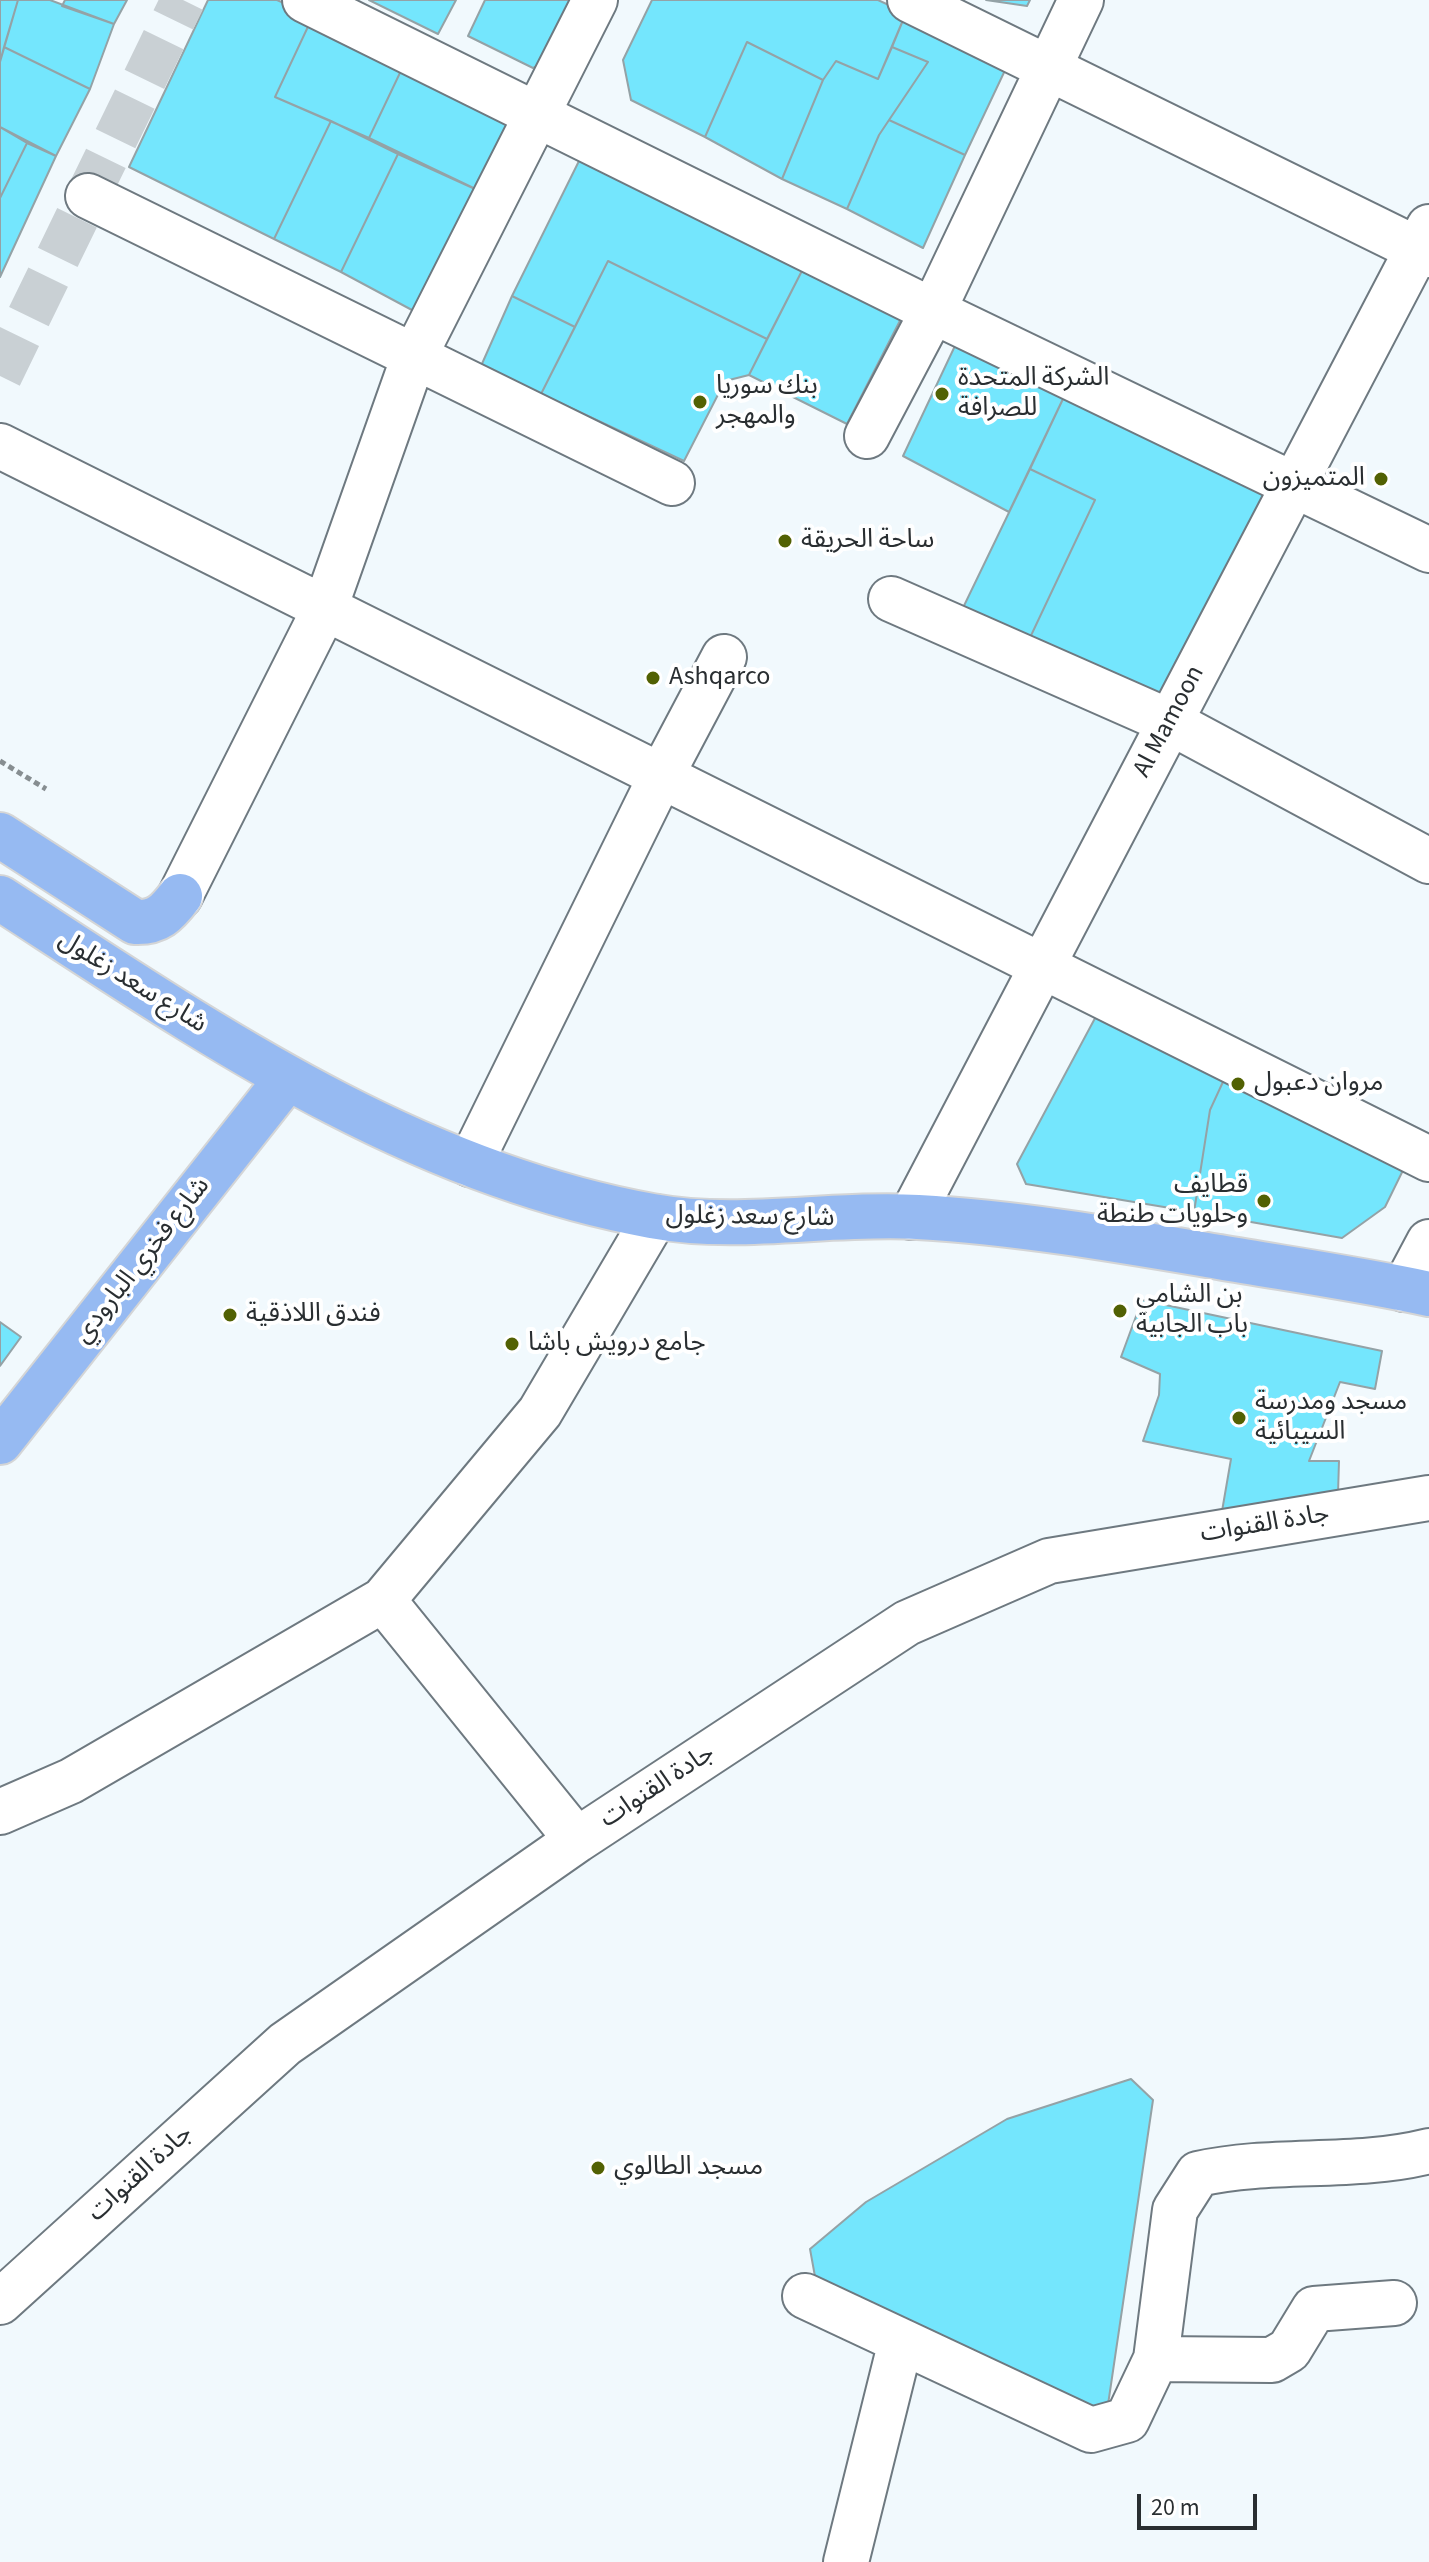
<!DOCTYPE html>
<html>
<head>
<meta charset="utf-8">
<style>
  body { margin:0 }
  #map { position:relative; width:1429px; height:2562px; overflow:hidden; background:#f1f9fd; font-family:"Source Sans 3",sans-serif }
  canvas { display:block }
  .scale { position:absolute; left:1137px; top:2494px; width:120px; height:36px; box-sizing:border-box; border:4px solid #292e31; border-top:0; padding-left:10px; font-size:24px; line-height:28px; white-space:nowrap; color:#292e31; -webkit-text-stroke:6px #fff; paint-order:stroke }
</style>
</head>
<body>
<div id="map">
<canvas width="1429" height="2562"></canvas>
<div class="scale">20 m</div>
</div>
<script>
const context = document.querySelector('canvas').getContext('2d');
context.lineJoin = 'round';
function fillPath(path, color) { context.fillStyle = color; context.fill(path, 'evenodd'); }
function stroke(path, color, width, dash) { context.strokeStyle = color; context.lineWidth = width; context.lineCap = dash ? 'butt' : 'round'; context.setLineDash(dash || []); context.stroke(path); }
function write(font, color, halo, rows, align = 'center') {
  context.font = font + ' "Source Sans 3","Noto Sans Arabic",sans-serif'; context.lineWidth = 8; context.setLineDash([]); context.textBaseline = 'middle'; context.strokeStyle = halo; context.fillStyle = color; for (const [text, x, y, turn = 0] of rows) {
    context.save(); context.translate(x, y); context.rotate((+turn || 0) * Math.PI / 180); context.textAlign = isNaN(turn) ? turn : align; if (halo) context.strokeText(text, 0, 0); context.fillText(text, 0, 0); context.restore();
  }
}
const building = new Path2D(`
  M0,0H18L0,62Z
  M18,0H50L114,24L90,89L4,47Z
  M65,0H127L114,24L62,6Z
  M208,0H277L313,16L275,97L331,121L274,239L129,167Z
  M369,0H456L438,34Z
  M485,0H580L553,56L533,68L468,36Z
  M652,0H878L906,13L878,79L836,61L823,80L747,42L705,137L631,100L623,60Z
  M986,0H1030L1027,6Z
  M906,13L1008,64L965,155L889,120L928,62L892,47Z
  M313,16L408,56L369,138L275,97Z
  M747,42L823,80L782,179L705,137Z
  M4,47L90,89L56,156L0,127V62Z
  M892,47L928,62L879,135L847,209L782,179L823,80L836,61L878,79Z
  M408,56L522,122L486,194L369,138Z
  M889,120L965,155L923,248L847,209L879,135Z
  M331,121L398,154L341,272L274,239Z
  M0,127L27,143L0,198Z
  M27,143L56,156L0,277V198Z
  M604,153L809,257L767,339L608,261L575,327L512,296L579,161Z
  M398,154L486,194L425,317L341,272Z
  M809,257L907,307L847,424L749,375Z
  M608,261L767,339L749,375L725,381L684,461L541,394Z
  M512,296L575,327L541,394L481,366Z
  M962,331L1071,382L1009,512L903,456Z
  M1071,382L1287,488L1168,711L1027,644L1095,500L1030,469Z
  M1030,469L1095,500L1027,644L960,614Z
  M1101,1007L1228,1071L1210,1110L1194,1212L1026,1184L1017,1164Z
  M1228,1071L1410,1156L1385,1207L1342,1238L1194,1212L1210,1110Z
  M1142,1300L1382,1351L1375,1389L1340,1382L1309,1461H1339L1338,1494L1221,1517L1231,1459L1143,1441L1159,1395L1160,1374L1121,1357Z
  M0,1322L21,1337L0,1366Z
  M1131,2079L1153,2100L1105,2425L818,2293L810,2249L866,2202L1007,2119Z`);
fillPath(building, '#74e6fd');
stroke(building, '#94a2a6', 2);
stroke(new Path2D(`
  M0,376L183,0`), '#c9d0d4', 44, [44, 22]);
const minor = new Path2D(`
  M305,0L933,311L1429,550
  M910,0L1429,255
  M88,196L672,483
  M867,436L933,311L1081,0
  M0,446L1429,1159
  M891,599L1170,722L1429,861
  M180,896L325,608L413,359L595,0
  M470,1164L660,778L724,657
  M911,1217L1429,227
  M1404,1289L1429,1242
  M383,1600L577,1840
  M0,1812L71,1781L383,1600L540,1412L655,1217
  M805,2296L1091,2430L1127,2420L1156,2359L1175,2210L1198,2174C1274,2157 1353,2170 1429,2151
  M0,2302L285,2044L577,1840L907,1623L1049,1561L1429,1498
  M1156,2359L1272,2360L1289,2350L1314,2309L1394,2303
  M846,2562L901,2341`);
const major = new Path2D(`
  M0,835L135,922C158,923 167,913 180,896
  M0,898C204,1030 407,1172 652,1216C740,1232 829,1212 918,1217C1020,1223 1118,1240 1219,1257C1289,1269 1360,1279 1429,1294
  M0,1442L286,1080`);
stroke(minor, '#6e7980', 48);
stroke(major, '#d4d5d6', 48);
stroke(new Path2D(`
  M0,761L46,789`), '#878e91', 5, [6, 4]);
stroke(minor, '#fff', 44);
stroke(major, '#96baf2', 44);
for (const [x, y, r, color] of [
  [942,394,8,"#526103"],
  [700,402,8,"#526103"],
  [1381,479,8,"#526103"],
  [785,541,8,"#526103"],
  [653,678,8,"#526103"],
  [1238,1084,8,"#526103"],
  [1264,1201,8,"#526103"],
  [1120,1311,8,"#526103"],
  [230,1315,8,"#526103"],
  [512,1344,8,"#526103"],
  [1239,1418,8,"#526103"],
  [598,2168,8,"#526103"]
]) { const dot = new Path2D(); dot.arc(x, y, r, 0, 2 * Math.PI); context.fillStyle = color; context.fill(dot); stroke(dot, '#fff', 3); }
write('26px', '#292e31', '#fff', [
  ["الشركة المتحدة",958,379],
  ["للصرافة",958,409],
  ["بنك سوريا",716,387],
  ["والمهجر",716,417],
  ["المتميزون",1365,479,"right"],
  ["ساحة الحريقة",801,541],
  ["Ashqarco",669,678],
  ["مروان دعبول",1254,1084],
  ["قطايف",1248,1186,"right"],
  ["وحلويات طنطة",1248,1216,"right"],
  ["بن الشامي",1136,1296],
  ["باب الجابية",1136,1326],
  ["فندق اللاذقية",246,1315],
  ["جامع درويش باشا",528,1344],
  ["مسجد ومدرسة",1255,1403],
  ["السيبائية",1255,1433],
  ["مسجد الطالوي",614,2168]
], 'left');
write('26px', '#292e31', '#fff', [
  ["Al Mamoon",1170,722,-62],
  ["شارع سعد زغلول",132,983,32],
  ["شارع سعد زغلول",750,1218,1],
  ["شارع فخري البارودي",143,1261,-52],
  ["جادة القنوات",1265,1525,-9],
  ["جادة القنوات",658,1787,-33],
  ["جادة القنوات",141,2174,-42]
]);
</script>
</body>
</html>
